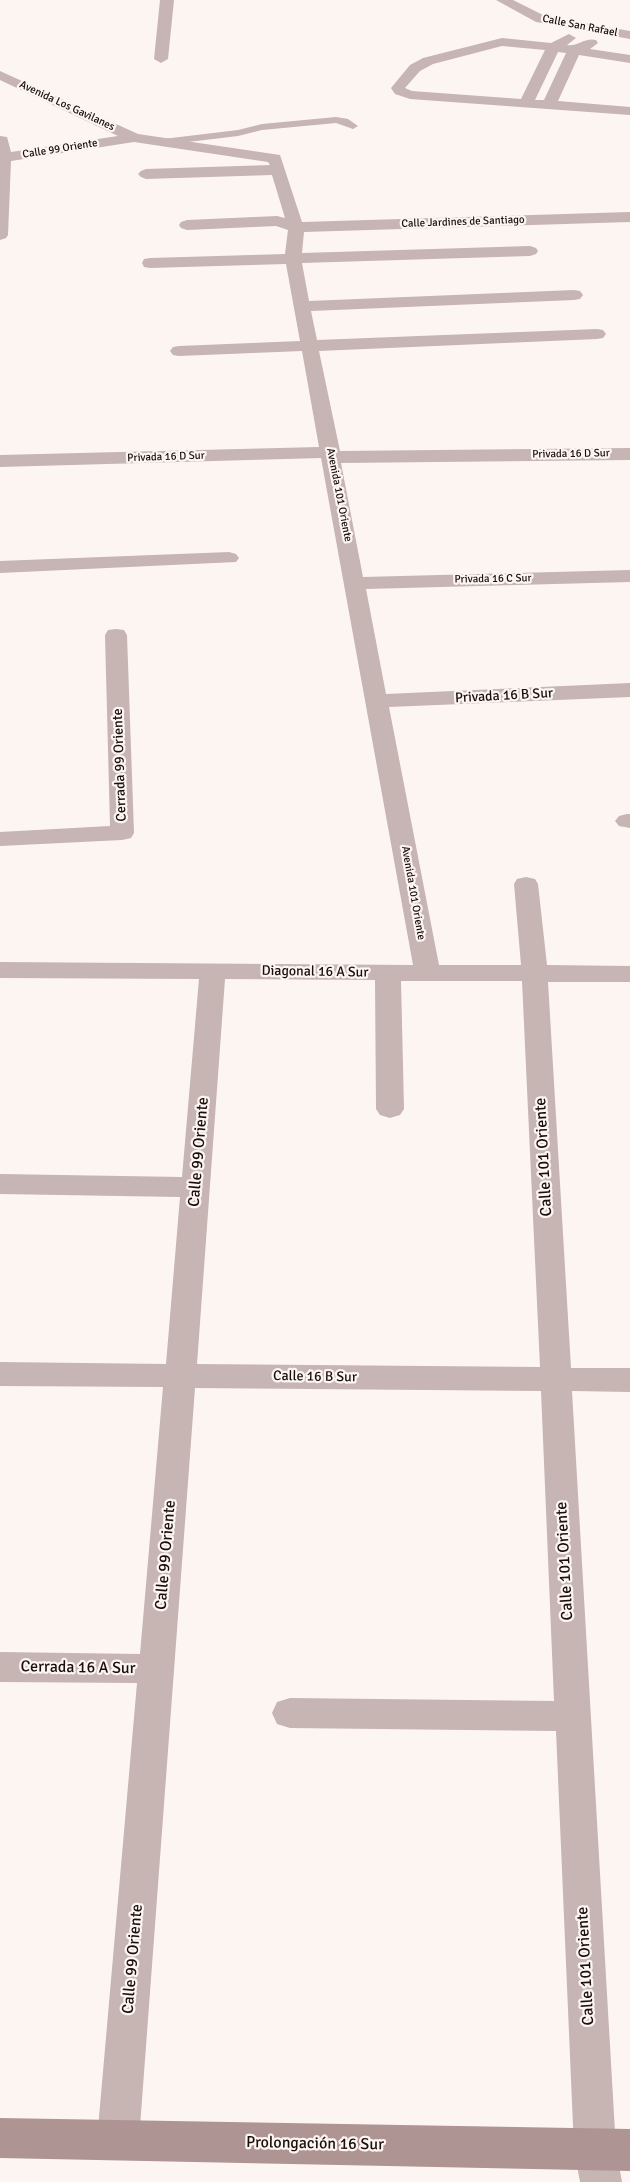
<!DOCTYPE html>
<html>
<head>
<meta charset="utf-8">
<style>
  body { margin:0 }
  canvas { display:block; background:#fcf5f1 }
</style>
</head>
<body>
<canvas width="630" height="2182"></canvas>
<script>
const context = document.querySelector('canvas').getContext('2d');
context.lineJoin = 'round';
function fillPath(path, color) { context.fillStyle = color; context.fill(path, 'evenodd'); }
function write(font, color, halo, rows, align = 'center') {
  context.font = font + ' Signika,sans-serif'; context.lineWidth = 4.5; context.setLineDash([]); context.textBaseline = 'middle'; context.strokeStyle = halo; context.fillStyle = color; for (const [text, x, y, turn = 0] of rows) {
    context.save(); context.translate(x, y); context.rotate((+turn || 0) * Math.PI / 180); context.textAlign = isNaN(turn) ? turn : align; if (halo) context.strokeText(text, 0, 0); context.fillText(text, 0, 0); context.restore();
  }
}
fillPath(new Path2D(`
  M336,117L348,119L358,126L353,129L336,123L262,130L238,136L163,145L158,142L163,139L238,130L262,124Z`), '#c6b5b3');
fillPath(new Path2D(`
  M160,0H174L168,59L161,63L154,59Z
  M496,0H513L545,16L630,31V39L536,22Z
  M569,34L576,38L567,45C577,47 585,37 596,40L598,43L590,49L630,55V63L579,55L558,101L630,107V115L410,99L395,94L391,88L410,65L423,58L502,38L551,43ZM502,46L545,50L521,99L412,91L405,88L420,71L433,64ZM558,52L566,53L544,100H535Z
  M0,71L138,134L280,155L302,222L630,212V222L304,232L302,253L530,246L536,248L538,251L536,254L530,256L302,263L309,301L574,290L580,291L583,295L580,299L574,300L311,311L317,340L597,329L603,330L606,334L603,338L597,339L319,351L340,451L630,448V460L341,463L363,577L630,570V582L366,589L386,694L630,683V697L389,707L439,965H521L514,884L517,879L526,877L535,879L538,884L547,965L630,966V982H548L571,1368H630V1392L572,1391L616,2149L622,2182H580L574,2149L556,1731L290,1728L277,1724L272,1713L277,1702L290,1698L554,1701L541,1391L195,1388L139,2140L133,2154L118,2160L103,2154L97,2140L137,1683L0,1682V1652L140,1654L163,1387L0,1386V1362L166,1364L180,1197L0,1194V1174L182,1177L199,979L0,978V962L413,965L321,458L0,467V455L319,447L302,351L179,356L173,355L170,351L173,347L179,346L300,341L286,264L150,268L144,267L142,263L144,259L150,258L285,254L288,230L276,226L187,230L181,228L179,225L181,222L187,220L277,216L285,218L272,175L146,179L141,177L138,174L141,171L146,169L270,165L268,162L134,142L11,161L8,235L6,238L0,240V136L7,137L11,152L118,136L0,80ZM225,979L375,980L376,1109L380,1115L390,1118L400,1115L404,1109L401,981H522L540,1367L197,1364Z
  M229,552L236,554L239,558L236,562L0,573V561Z
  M116,629L124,630L127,635L134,833L131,838L122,840L0,846V832L110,826L105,635L108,630Z
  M627,814H630V828L619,826L615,821L619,816Z`), '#c6b5b3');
fillPath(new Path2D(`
  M0,2118L630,2129V2171L0,2158Z`), '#ae9493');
write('11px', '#1a0f09', '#fcf5f1', [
  ["Calle San Rafael",580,26,11],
  ["Avenida Los Gavilanes",67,106,25],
  ["Calle 99 Oriente",60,149,-9],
  ["Calle Jardines de Santiago",463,222,-2],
  ["Privada 16 D Sur",571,454,-1],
  ["Privada 16 D Sur",166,457,-2],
  ["Avenida 101 Oriente",339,495,79],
  ["Privada 16 C Sur",493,579,-1],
  ["Avenida 101 Oriente",413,893,80]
]);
write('14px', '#1a0f09', '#fcf5f1', [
  ["Privada 16 B Sur",504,696,-3],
  ["Cerrada 99 Oriente",120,765,-92],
  ["Diagonal 16 A Sur",315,972,1],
  ["Calle 16 B Sur",315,1377,1]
]);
write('16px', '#1a0f09', '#fcf5f1', [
  ["Calle 99 Oriente",199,1152,-85],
  ["Calle 101 Oriente",544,1157,-93],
  ["Calle 99 Oriente",166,1555,-85],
  ["Calle 101 Oriente",565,1561,-93],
  ["Cerrada 16 A Sur",78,1668,1],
  ["Calle 99 Oriente",133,1959,-85],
  ["Calle 101 Oriente",586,1966,-93],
  ["Prolongación 16 Sur",315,2144,1]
]);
</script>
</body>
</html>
